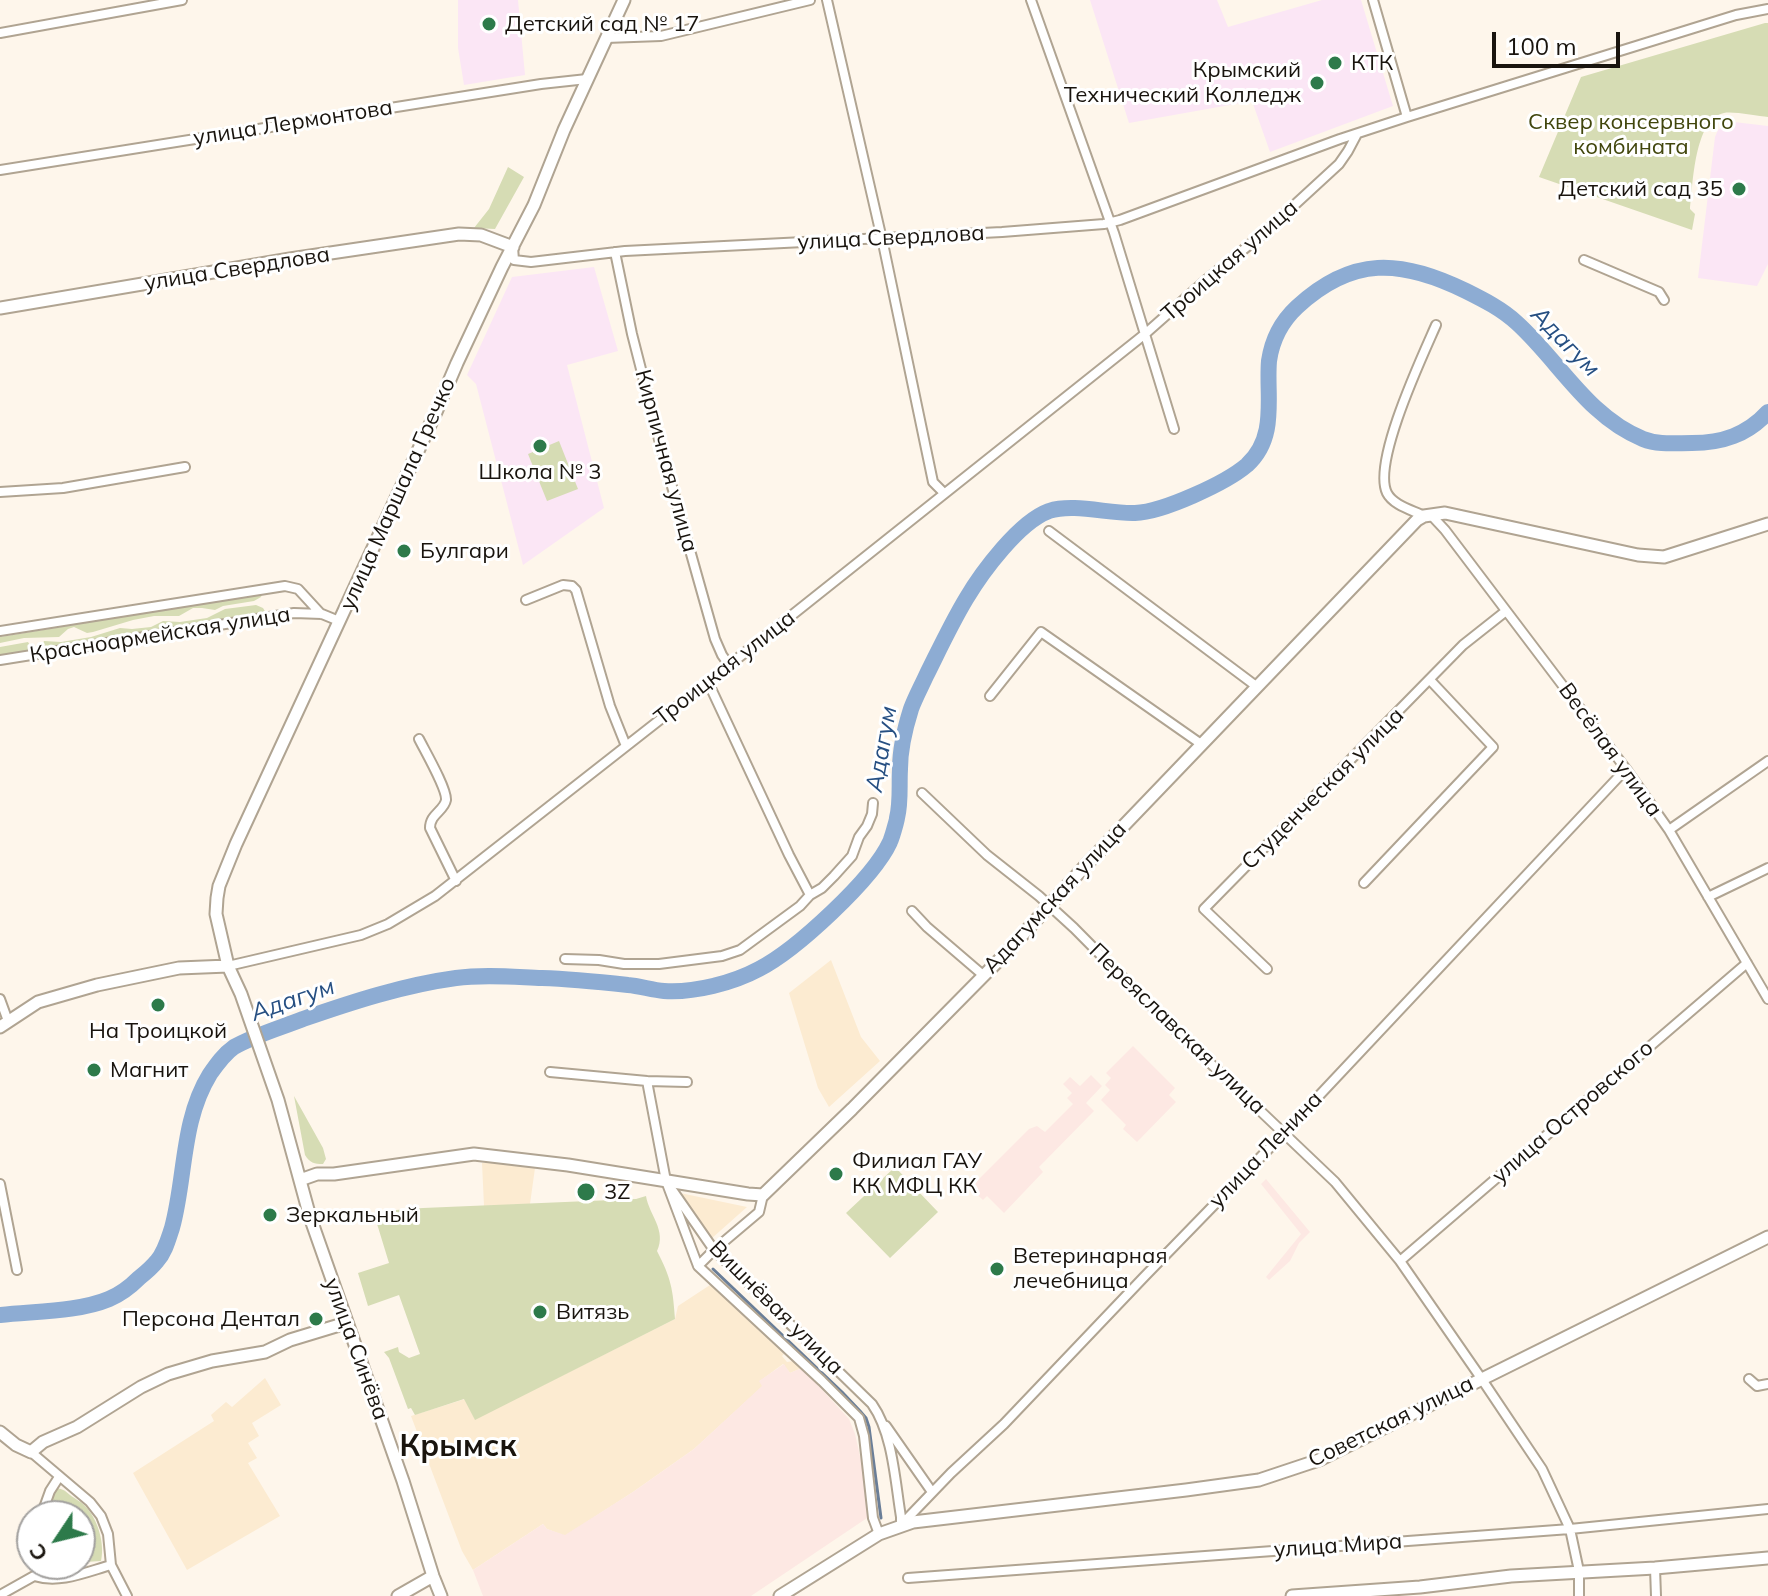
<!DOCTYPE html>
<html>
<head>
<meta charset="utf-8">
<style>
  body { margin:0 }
  #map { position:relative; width:1768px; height:1596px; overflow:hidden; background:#fef6eb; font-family:Mulish,sans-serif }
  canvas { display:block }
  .north { position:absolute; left:16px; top:1500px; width:80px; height:80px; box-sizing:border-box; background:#fff; border:2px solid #a3a19f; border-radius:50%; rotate:235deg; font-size:22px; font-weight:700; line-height:32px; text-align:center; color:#19140e }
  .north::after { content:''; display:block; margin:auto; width:28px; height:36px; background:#2d7a4a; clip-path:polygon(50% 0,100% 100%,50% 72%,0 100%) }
  .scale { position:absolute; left:1492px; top:32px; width:128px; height:36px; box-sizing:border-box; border:4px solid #19140e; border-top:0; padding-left:10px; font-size:24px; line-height:28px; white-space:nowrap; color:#19140e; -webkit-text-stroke:6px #fff; paint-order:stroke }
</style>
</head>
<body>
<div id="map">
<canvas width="1768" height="1596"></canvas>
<div class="north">С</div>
<div class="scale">100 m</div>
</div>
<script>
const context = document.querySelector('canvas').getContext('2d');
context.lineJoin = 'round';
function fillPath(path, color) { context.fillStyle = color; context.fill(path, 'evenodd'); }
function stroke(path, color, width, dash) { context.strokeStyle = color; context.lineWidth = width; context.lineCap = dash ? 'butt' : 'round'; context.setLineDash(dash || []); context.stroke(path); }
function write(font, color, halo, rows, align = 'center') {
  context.font = font + ' Mulish,sans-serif'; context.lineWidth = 6; context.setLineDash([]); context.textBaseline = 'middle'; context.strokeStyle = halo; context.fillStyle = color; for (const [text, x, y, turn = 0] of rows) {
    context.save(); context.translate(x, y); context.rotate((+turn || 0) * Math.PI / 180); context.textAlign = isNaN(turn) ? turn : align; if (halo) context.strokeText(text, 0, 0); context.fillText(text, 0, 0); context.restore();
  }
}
fillPath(new Path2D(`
  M831,960L861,1037L880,1061L829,1107L818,1088L789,993Z
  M482,1163H496L535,1168L530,1204L484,1206Z
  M680,1193L747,1207L711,1239Z
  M710,1285L784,1354L782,1356L787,1362L793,1361L802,1368L790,1373L783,1364L760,1381L763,1386L694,1449L633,1492L565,1536L547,1529L543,1524L473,1570L462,1551L411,1416L465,1399L475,1419L675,1319L678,1306Z
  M265,1378L281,1405L252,1423L259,1436L248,1443L257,1458L248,1463L280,1516L187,1570L133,1473L214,1421L211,1415L226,1402L232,1407Z`), '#fcebd1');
fillPath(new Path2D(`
  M1133,1046L1175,1088L1169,1095L1176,1102L1137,1142L1123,1129L1126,1125L1101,1100L1110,1090L1105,1085L1111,1078L1106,1073Z
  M1091,1075L1102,1086L1086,1103L1094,1111L1039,1167L1043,1172L1004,1213L987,1196L983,1200L970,1188L1029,1129L1037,1126L1045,1132L1073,1104L1067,1098L1072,1093L1063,1084L1070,1077L1080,1086Z
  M1266,1179L1310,1232L1299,1243L1290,1261L1269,1280L1266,1277L1301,1234L1261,1184Z
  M784,1364L790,1373L802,1368L849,1419L855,1434L873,1514L751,1596H483L473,1570L543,1524L547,1529L565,1535L633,1492L694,1449L762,1386L759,1381Z`), '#fde8e3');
fillPath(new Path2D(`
  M458,0H518L525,75L464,85L458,48Z
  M1090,0H1217L1228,27L1322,0H1361L1393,106L1270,152L1252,101L1129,123Z
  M1734,122L1768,126V264L1757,286L1698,278L1715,137L1718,130L1726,124Z
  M594,267L618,351L567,365L604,508L523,565L476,384L467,375L512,277Z`), '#fbe6f5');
fillPath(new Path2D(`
  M1765,23H1768V117C1758,116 1732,111 1724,113C1694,119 1693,185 1690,209L1695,214L1692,230L1539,177L1581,77Z
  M508,167L524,177L495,229L474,228L489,209Z
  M559,441L578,489L547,501L528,454Z
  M262,594L261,597L254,601L223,606L215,610L202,608H193L179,616H154L133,620L93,632L87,633L74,627L68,629L59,637L24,638L0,643V637Z
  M256,605L263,608L266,613L0,657V647L28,642C31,648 35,649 41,647L44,641L61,642L91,637L120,628L132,629L151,627L163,621L180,622L207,618L225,609Z
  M294,1096L323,1148L326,1159L323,1164C314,1164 310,1163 305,1155Z
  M895,1167L938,1212L890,1258L846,1213Z
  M646,1196C649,1215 667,1230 657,1251C671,1278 673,1289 675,1319L475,1420L464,1399L415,1415L411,1408L408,1409L389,1358L384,1352L398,1347L399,1352L409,1358L420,1354L399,1295L368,1306L358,1273L389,1263L374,1214L383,1211L423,1208L636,1199Z
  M53,1488C62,1488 64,1490 70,1495C75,1499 82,1502 86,1507C98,1520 105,1544 101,1561L85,1562L78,1569L59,1573L46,1571L43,1564H80V1516H43Z`), '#d6dcb4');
stroke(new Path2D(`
  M713,1269L842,1392L860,1411L866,1418L869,1427L881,1518`), '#6a7e98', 3);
stroke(new Path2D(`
  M0,1315C34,1311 78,1312 109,1299C121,1294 130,1287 139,1278C144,1274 153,1266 157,1261C165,1252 168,1240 172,1228C186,1177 181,1121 210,1074C217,1064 224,1054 234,1047C255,1035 280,1028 303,1019C352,1002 404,985 456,978C484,974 515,977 542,978C571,979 600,982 628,985C640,986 652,990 664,991C694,993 733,983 759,969C796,950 873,879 890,842C891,841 897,820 897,818C901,802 899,786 900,769C900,750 905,728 911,709C915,698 921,687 926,676C939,650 951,624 966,599C982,572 1019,522 1049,511C1074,503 1109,514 1135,513C1163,512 1226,483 1247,465C1278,437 1266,396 1269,361C1272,340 1282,321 1297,307C1352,256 1401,259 1466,291C1484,300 1502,309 1517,323C1559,361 1588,417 1643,439C1658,445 1675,443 1692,443C1722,443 1747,435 1768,412`), '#8dacd3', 16);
const street = new Path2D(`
  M827,0L884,248L933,482L944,493
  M1031,0L1114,233L1174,429
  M1373,0L1407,117
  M0,33L182,0
  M606,38L661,36L810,0
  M0,170L541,84L587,79
  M513,247L514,260L531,262L625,251L1002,232L1104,224L1120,220L1340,139L1407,117L1736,15L1768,9
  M615,252L632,334L662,451L715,639L722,655L729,665
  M1584,260L1659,292L1664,300
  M0,492L63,488L185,467
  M1431,515L1445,530L1626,769L1669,830L1768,999
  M1424,516C1412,510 1393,505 1387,493C1372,463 1422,357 1436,325
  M1049,531L1256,686
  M526,600L563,585L572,586L576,590L610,706L626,746
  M0,631L285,586L298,589L321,614
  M0,660L294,613L322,614L339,621
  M708,682L789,855L810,895
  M990,696L1041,632L1201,744
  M419,739C425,751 447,789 446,800C444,811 430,814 430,828L456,881
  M922,793L987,855L1039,896L1074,928L1167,1022L1335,1182L1400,1261L1481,1378L1542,1469L1570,1529L1579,1571V1596
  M1669,830L1768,761
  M1364,883L1493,747L1430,680
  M1708,897L1768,868
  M912,911L927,927L983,975
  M565,959L599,960L624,964H659L722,956L740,950L800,906L810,895L822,888L834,876L852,856L859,837L867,826L872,814L873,803
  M228,966L361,935L388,924L435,896L708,682L1145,334L1206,280L1264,233L1339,164L1348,151L1357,134
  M1267,969L1204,909L1463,645L1506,611
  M0,999L8,1021
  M550,1072L647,1081L687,1082
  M647,1081L666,1181L698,1266L822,1381L859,1418L864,1436L873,1518L879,1534
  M0,1184L17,1270
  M673,1191L714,1250L872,1404C893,1434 895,1481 901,1517V1525
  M1400,1261L1747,963
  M698,1266L714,1250L759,1212L763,1195
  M1749,1379L1757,1386L1768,1384
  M886,1426L932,1492
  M31,1452L90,1502L101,1516L108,1534L111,1565L127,1596
  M41,1516L50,1491L59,1477
  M901,1525L951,1473L1004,1424L1144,1277L1283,1134L1626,769
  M1655,1568L1656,1596
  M908,1578L1570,1529L1768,1509
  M0,1595L34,1576C60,1584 86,1572 111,1565`);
const secondary = new Path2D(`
  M0,308L290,259L459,234L481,235L513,247
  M0,1027L38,1002L97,985L179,968L228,966
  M300,1180L317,1174H334L474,1154L568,1165L748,1194L763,1195L852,1109L1007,952L1086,865L1417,520L1424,516L1445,513L1638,555L1664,557L1768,524
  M0,1432L16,1445L31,1452L43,1442L77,1427L141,1387L168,1374L212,1361L265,1352L290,1340L346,1323
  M398,1596L433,1576
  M441,1596L433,1576L403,1481L310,1217L278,1100L241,994L228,966L216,914L217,898L219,886L236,844L436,412L457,363L502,267L534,205L564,130L624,0
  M780,1596L879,1534L913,1522L1186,1490L1259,1480L1319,1460L1768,1237
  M1292,1596L1420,1587L1511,1576L1655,1568L1768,1558`);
stroke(street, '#b0a492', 12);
stroke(secondary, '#b0a492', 15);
stroke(street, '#fff', 8);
stroke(secondary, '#fff', 11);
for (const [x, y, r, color] of [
  [489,24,8,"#2d7a4a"],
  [1335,63,8,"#2d7a4a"],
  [1317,83,8,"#2d7a4a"],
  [1739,189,8,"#2d7a4a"],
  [540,446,8,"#2d7a4a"],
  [404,551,8,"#2d7a4a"],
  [158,1005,8,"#2d7a4a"],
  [94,1070,8,"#2d7a4a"],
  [836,1174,8,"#2d7a4a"],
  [586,1192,10,"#2d7a4a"],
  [270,1215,8,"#2d7a4a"],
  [997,1269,8,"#2d7a4a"],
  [540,1312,8,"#2d7a4a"],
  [316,1319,8,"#2d7a4a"]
]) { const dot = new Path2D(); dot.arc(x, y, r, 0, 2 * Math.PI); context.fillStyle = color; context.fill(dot); stroke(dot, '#fff', 3); }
write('22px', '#19140e', '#fff', [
  ["Детский сад № 17",505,24],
  ["КТК",1351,63],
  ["Крымский",1301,70,"right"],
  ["Технический Колледж",1301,95,"right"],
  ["Детский сад 35",1723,189,"right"],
  ["Школа № 3",540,472,"center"],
  ["Булгари",420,551],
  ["На Троицкой",158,1031,"center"],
  ["Магнит",110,1070],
  ["Филиал ГАУ",852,1161],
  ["КК МФЦ КК",852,1186],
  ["3Z",604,1192],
  ["Зеркальный",286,1215],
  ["Ветеринарная",1013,1256],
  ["лечебница",1013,1281],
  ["Витязь",556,1312],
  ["Персона Дентал",300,1319,"right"]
], 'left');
write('22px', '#41460c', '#fff', [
  ["Сквер консервного",1631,122],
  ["комбината",1631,147]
]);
write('22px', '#19140e', '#fff', [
  ["улица Лермонтова",293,123,-9],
  ["улица Свердлова",891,238,-3],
  ["Троицкая улица",1230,261,-41],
  ["улица Свердлова",237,269,-9],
  ["Кирпичная улица",666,461,75],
  ["улица Маршала Гречко",398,494,-66],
  ["Красноармейская улица",160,635,-9],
  ["Троицкая улица",725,668,-38],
  ["Весёлая улица",1610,750,54],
  ["Студенческая улица",1323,789,-45],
  ["Адагумская улица",1055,898,-47],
  ["Переяславская улица",1177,1029,44],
  ["улица Островского",1573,1112,-41],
  ["улица Ленина",1266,1150,-46],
  ["Вишнёвая улица",776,1308,45],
  ["улица Синёва",356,1349,70],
  ["Советская улица",1391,1422,-26],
  ["улица Мира",1338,1546,-4]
]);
write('italic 24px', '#264f82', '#fff', [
  ["Адагум",1565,342,46],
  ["Адагум",882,749,-80],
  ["Адагум",293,1000,-19]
]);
write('bold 30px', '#19140e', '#fff', [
  ["Крымск",458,1447]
]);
</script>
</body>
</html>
